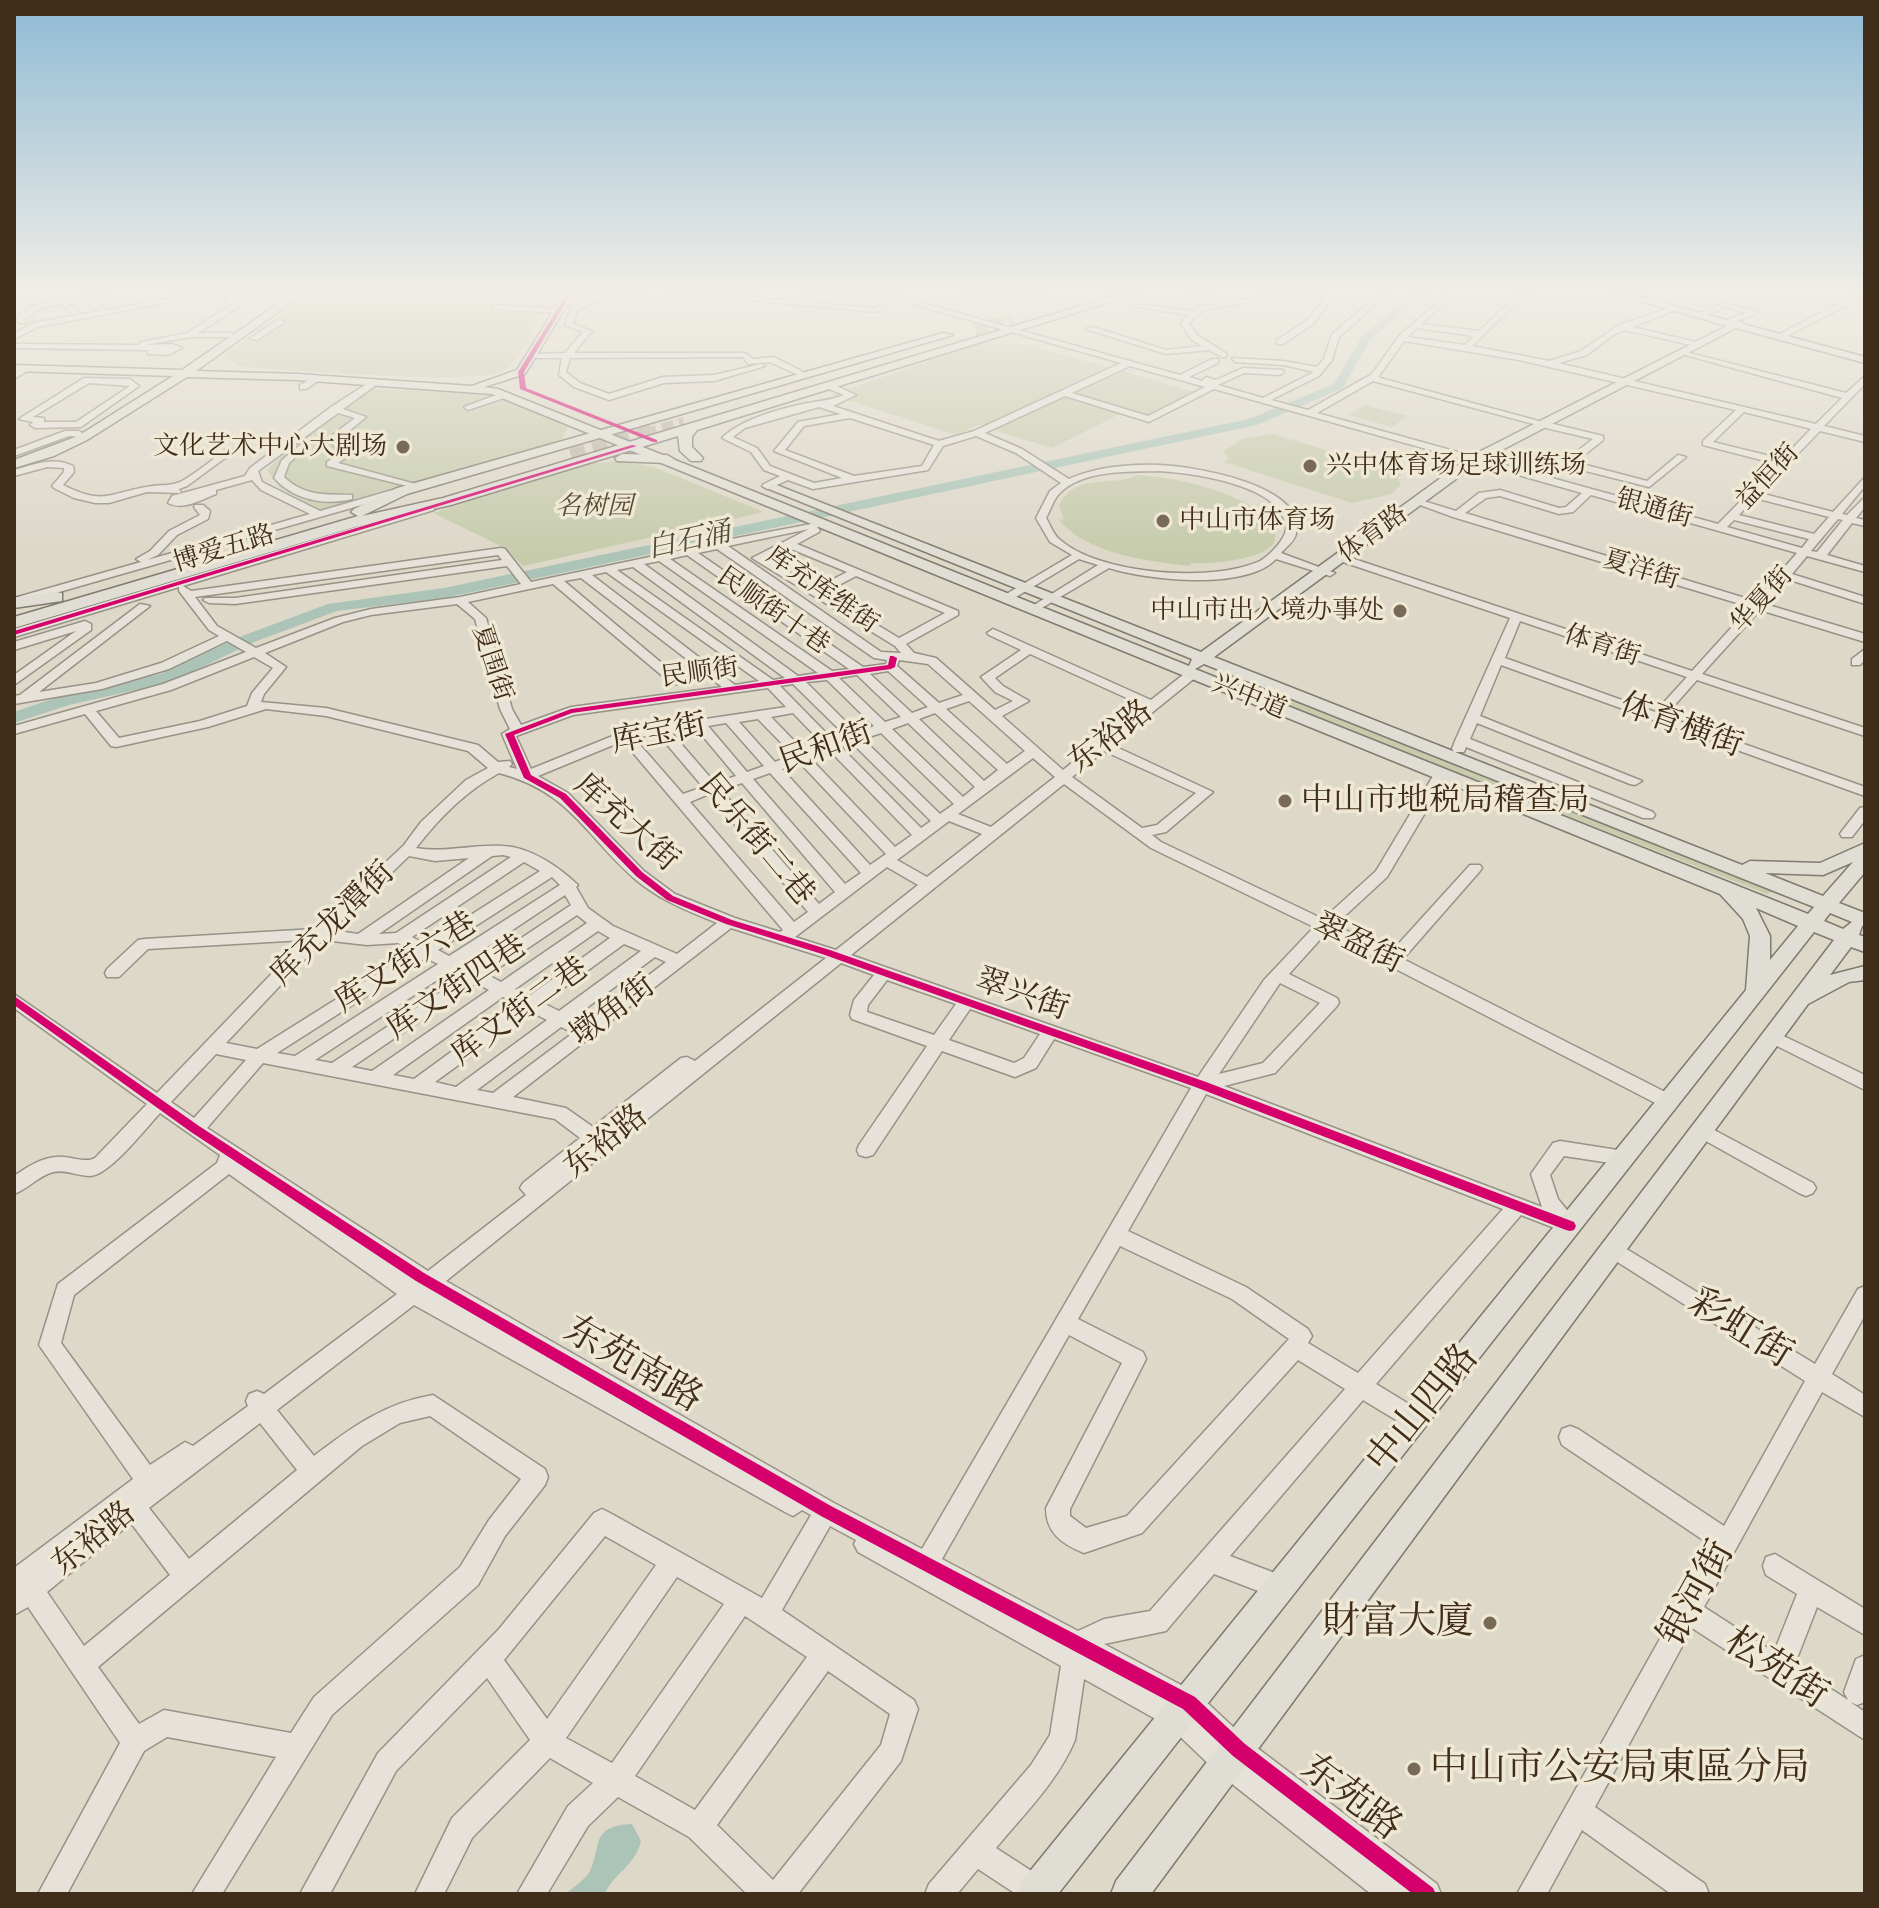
<!DOCTYPE html>
<html>
<head>
<meta charset="utf-8">
<style>
  body { margin:0 }
  #map { position:relative; width:1879px; height:1908px; overflow:hidden; background:#ddd8c8; font-family:"EB Garamond",serif }
  canvas { display:block }
  .frame { position:absolute; inset:0; border:16px solid #412e1a; pointer-events:none }
</style>
</head>
<body>
<div id="map">
<canvas width="1879" height="1908"></canvas>
<div class="frame"></div>
</div>
<script>
const context = document.querySelector('canvas').getContext('2d');
context.lineJoin = 'round';
function fillPath(path, color) { context.fillStyle = color; context.fill(path, 'evenodd'); }
function stroke(path, color, width, dash) { context.strokeStyle = color; context.lineWidth = width; context.lineCap = dash ? 'butt' : 'round'; context.setLineDash(dash || []); context.stroke(path); }
function write(font, color, halo, rows, align = 'center') {
  context.font = font + ' "EB Garamond","Noto Serif SC",serif'; context.lineWidth = 7; context.setLineDash([]); context.textBaseline = 'middle'; context.strokeStyle = halo; context.fillStyle = color; for (const [text, x, y, turn = 0] of rows) {
    context.save(); context.translate(x, y); context.rotate((+turn || 0) * Math.PI / 180); context.textAlign = isNaN(turn) ? turn : align; if (halo) context.strokeText(text, 0, 0); context.fillText(text, 0, 0); context.restore();
  }
}
fillPath(new Path2D(`
  M311,292H558C533,312 530,354 503,371C479,386 282,369 240,367L224,356Z
  M980,343L1025,344L1108,367L1052,393L1120,414L1052,448L977,425L957,435L831,395Z
  M1122,371L1194,392L1148,415L1074,393Z
  M371,389L489,394L568,427L559,444L323,511L280,488L267,470L302,437Z
  M1365,405L1408,416L1392,427L1349,415Z
  M1272,434L1404,473L1398,477L1401,485L1391,494L1352,503L1224,462L1228,459L1224,451L1242,439Z
  M618,461L654,467L764,512L523,566L505,548L433,513L589,464Z
  M1138,475C1183,479 1229,489 1266,516L1263,518C1310,557 1211,565 1191,563L1190,566C1148,561 1087,554 1059,520L1064,519L1059,506C1074,472 1114,487 1138,475Z
  M1224,674H1230L1776,891L1767,894L1221,680Z`), '#c6cbab');
fillPath(new Path2D(`
  M632,1824L641,1841C634,1868 614,1872 605,1894H566C573,1887 585,1880 590,1871C602,1845 590,1826 632,1824Z`), '#abc4b7');
fillPath(new Path2D(`
  M1416,292H1427L1370,340L1343,388L1257,425L444,598L337,611L254,642L171,682L69,705L14,723V712L58,697L160,674L242,636L328,604L444,588L1249,419L1334,384L1362,336Z`), '#abc4b7');
stroke(new Path2D(`
  M975,330L1013,320
  M645,434L684,423`), '#beb6a5', 12, [12, 6]);
stroke(new Path2D(`
  M571,456L652,432`), '#beb6a5', 15, [15, 8]);
const minor = new Path2D(`
  M95,292H110L91,297L105,310L192,294H296L300,296L296,298L239,296L234,299L239,307L198,333H231L234,337H190L146,345L172,344L182,348L168,355L148,354V350L14,348V344L138,345L141,342L187,333L231,305L225,299L230,295L192,298L38,327L14,339V334L33,323L98,311L81,296Z
  M574,292H586L565,299L561,297Z
  M624,292H640L598,301L577,310L573,324L592,331L574,353H745L753,359L774,357L807,374L800,376L770,362L748,364L743,357L570,358L566,372L580,383L609,394L663,377L714,375L761,364L765,366L714,381L664,383L609,400L574,387L559,375L562,358H530L526,356L530,354L565,353L583,332L565,325L571,307L593,297Z
  M664,292H692L875,308L891,298L804,292L890,294L1180,375L1212,359H1218V363L1189,377L1202,381L1206,377L1216,380L1243,368L1283,370L1284,372L1280,375L1244,373L1218,385L1263,398L1314,372L1284,365L1235,362L1232,358L1284,361L1317,367L1324,359L1332,334L1382,292H1390L1339,337L1332,360L1319,376L1271,400L1308,410L1372,374L1399,336L1445,296L1448,300L1421,324L1479,331L1520,292H1528L1472,346L1549,361L1581,351L1619,325L1675,306V310L1632,327L1700,343V347L1624,330L1613,335L1587,355L1558,363L1816,424L1842,398L1678,353L1682,351L1846,393L1865,376V384L1824,426L1865,436V442L1820,431L1760,493L1833,512L1865,477V486L1842,514L1847,515L1865,497V507L1856,518L1865,520V526L1852,523L1827,555L1865,566V572L1807,556L1792,574L1865,597V604L1787,579L1765,604L1865,634V642L1760,610L1702,674L1865,728V736L1697,680L1665,716L1865,787V796L1501,665L1480,716L1642,781L1635,785L1630,784L1477,723L1470,739L1653,812L1655,815L1653,818H1643L1466,747L1464,752H1454L1452,749L1455,741L1510,618L1337,560V556H1345L1692,671L1750,607L1453,517L1412,502L1417,499L1456,511L1479,493L1500,490L1559,508L1566,507L1582,493L1214,389L1149,422L1065,396L985,433L1022,449L1069,479C1096,467 1130,464 1159,465C1191,466 1307,484 1296,534C1294,542 1286,547 1281,553L1335,573L1330,576L1276,559C1246,591 1147,580 1109,568L1035,612L1029,609L1031,607L1098,565L1079,559L1011,600H1003V596L1072,555L1050,542L1036,518L1050,491L1061,483L1016,453L976,436L943,446L928,470L813,489L788,480L767,489L762,486L764,484L780,476L764,470L751,452L722,438C741,419 782,408 808,403C824,400 828,401 844,395L829,389V385L832,384L856,395L833,406L939,441L974,431L1121,363L898,300L876,312ZM1417,328L1474,336L1465,345L1408,337ZM1404,341L1519,360L1736,410L1703,441V445L1777,464L1718,524L1317,413L1373,381L1541,426L1546,423L1380,378L1379,376ZM1130,366L1205,387L1148,416L1072,393ZM819,407L841,414L798,422L774,451L842,478L814,483L770,466L757,448L733,437L745,428ZM1744,412L1804,427L1811,429L1782,459L1713,442ZM850,418L934,445L922,466L854,476L785,450L804,426ZM1159,471C1190,473 1284,484 1286,528C1286,539 1269,556 1260,561C1212,583 1099,575 1059,539C1053,534 1050,524 1046,518C1050,511 1053,501 1058,495C1081,469 1129,472 1159,471ZM1591,495L1797,553L1755,601L1465,513L1486,498L1500,496L1559,514L1573,512ZM1755,498L1829,517L1814,534L1739,515ZM1838,519L1843,520L1817,552L1811,551ZM1734,520L1809,539L1802,548L1727,527ZM1520,621L1687,677L1655,712L1505,658Z
  M967,292L1009,297L1045,292L1009,301Z
  M1187,292C1202,292 1217,302 1231,301C1255,300 1277,292 1302,292L1202,311L1189,323L1197,335L1227,354L1224,358L1209,350L1166,354L1086,329L1093,327L1166,350L1202,346L1191,339L1181,323L1189,315L1131,306L1135,304L1193,311L1197,307L1218,304Z
  M1306,292H1316L1332,299L1313,324L1283,344H1277V340L1307,320L1324,300Z
  M1861,292H1865V296L1785,337L1778,335Z
  M61,300L79,310V314H73L60,304L40,309L25,318V324L18,322V315L35,305Z
  M1724,303L1757,311L1758,313L1731,323L1728,319L1746,313L1725,307L1705,316L1698,314Z
  M494,305L557,309L561,311L557,313L491,309Z
  M278,320L285,322L257,340L250,338Z
  M25,366L32,368L14,379V373Z
  M314,377L321,379L306,389H300V385Z
  M84,378L130,379L139,386L81,427L35,428L30,425L33,422L19,419ZM89,383L130,386L76,422H44V418L33,417Z
  M373,380L376,381V385L343,409L366,417L338,440L350,455L338,463L419,485V489L327,466V462L340,454L331,442L324,444L319,441L330,437L355,418L338,413L258,471L262,482L320,511L396,489L401,492L400,494L14,605V598L141,562L136,559L150,551L169,531L200,515L194,507L195,505H203L210,511L208,519L177,535L158,555L147,560L310,514L261,490L252,480L216,490V494C200,500 183,511 168,503L172,496L245,476L250,468L331,407Z
  M504,392L507,393V397L468,410L464,407Z
  M1549,423L1603,436V440L1578,460V463L1647,481L1678,455L1686,457L1649,487L1570,467V457L1593,439L1546,428L1544,426Z
  M65,431H79L84,434L79,437L69,436L14,456V450Z
  M310,437L315,440L289,463L284,477C305,497 326,494 352,495V499C324,506 294,500 274,478L282,460Z
  M228,448L236,450L187,486L179,489L181,493L147,492L109,503H95L74,498L54,488L52,486L64,472V468L47,467L14,476V470C33,465 54,456 73,466L74,472L63,485C103,505 107,494 146,487C159,484 171,487 182,481C198,472 213,459 228,448Z
  M430,505L434,506V510L183,586L191,591L501,548L505,549L531,582L711,544L716,540L721,541L827,521V525L817,527L820,530L819,532L797,544L958,611V615L906,644L914,653L936,658L995,710L1013,701L995,692L981,677L1021,650L989,635L987,633L993,629L1151,700L1188,671H1196V677L1112,745L1213,792L1166,832L1152,835L1161,842L1323,919L1376,871L1436,771H1446L1448,774L1387,877L1335,925L1391,952L1470,865H1480L1482,868L1480,871L1403,959L1675,1097L1678,1102L1675,1107L1669,1109L1663,1107L1326,933L1289,974L1337,998L1339,1002L1337,1006L1275,1073L1224,1086L1542,1207L1531,1174L1553,1143L1560,1141L1624,1151L1631,1153L1633,1158L1631,1163L1624,1165L1564,1156L1550,1175L1558,1199L1580,1226L1577,1232L1570,1234L1521,1215L1376,1384L1422,1412L1425,1419L1422,1426L1414,1429L1406,1426L1363,1400L1230,1556L1288,1578L1291,1587L1288,1596L1279,1599L1214,1574L1166,1631L1104,1644L1198,1694L1248,1741L1437,1884L1441,1894H1371L1217,1772L1170,1727L1084,1679L1075,1740C1058,1781 1024,1814 996,1848L1047,1881L1050,1894H1016L978,1869L957,1894H925L929,1884L1031,1765L1050,1735L1061,1666L858,1552L854,1544L856,1540L830,1526L782,1610L914,1700L918,1709L901,1761L798,1894H747L689,1837L618,1797L588,1826L547,1894H517L568,1806L593,1783L550,1758L472,1838L444,1894H415L452,1818L530,1740L487,1678L396,1771L330,1894H300L378,1753L499,1629L594,1513L602,1509L610,1513L762,1598L811,1515L802,1510L793,1516L785,1512L414,1305L277,1410L314,1456C352,1427 385,1403 433,1395L545,1469L548,1477L545,1485L505,1536L478,1585L332,1715L222,1894H192L276,1757L167,1737L144,1751L67,1894H38L120,1743L28,1607L14,1615V1568L133,1479L39,1345L58,1284L217,1163L220,1155L160,1113C146,1128 109,1176 90,1176C77,1176 66,1169 53,1172C38,1176 28,1189 14,1194V1176C27,1167 41,1158 56,1157C69,1155 84,1164 95,1158L147,1104L14,1008V994L157,1093L304,940L148,949L119,977H107L105,973L107,969L138,940L144,939L315,929L404,845L421,822L466,780L488,768L468,751L326,716L266,709L208,727L116,747L111,746L85,714L14,734V726L163,684L246,652L227,641L169,669L102,689L14,704V696L20,695L140,604L150,606L39,692L96,683L161,663L219,636L209,630L179,591V587L14,637V629ZM809,529L752,558L895,646L901,653L881,652L728,546ZM789,548L847,572L816,588L765,558ZM717,549L874,658L887,660L886,664L863,667L698,553ZM498,555L502,560L235,598H205L203,600L209,603L235,604L507,566L521,584L460,597L371,609L335,618L256,648L217,626L195,597ZM687,555L849,669L832,671L670,559ZM659,561L818,673L798,676L644,564ZM633,567L785,678L773,680L617,570ZM606,572L759,681L735,685L592,575ZM856,576L945,613L899,638L824,593ZM581,578L697,667L677,676L564,581ZM553,584L672,684H680L704,673L722,687L571,707L521,725L512,709L486,618L468,602ZM457,604L475,619L500,709L510,729L502,734L517,769L509,767L512,764L510,761L498,762L478,745L326,708L261,702L264,694L286,667L265,653L343,622L371,615ZM1030,654L1142,705H1145L1101,740L1090,739L1088,742L1093,746L1063,770L1002,716L1029,701L1003,686L995,678ZM254,657L273,668L252,693L247,706L200,721L119,738L96,711L171,690ZM899,660L928,664L963,695L939,703L897,666ZM888,671L928,707L912,713L870,674ZM857,675L901,717L885,722L839,678ZM827,680L874,726L857,733L806,682ZM793,684L846,736L834,741L780,686ZM768,688L786,707L625,731L531,769L516,736L573,715ZM969,701L1025,751L1007,764L946,709ZM793,713L823,744L804,751L771,717ZM935,713L998,770L984,781L919,719ZM758,719L793,755L775,762L739,722ZM726,723L764,766L747,772L708,726ZM908,723L975,787L963,797L892,729ZM696,728L736,776L715,783L671,732ZM881,733L954,804L940,814L863,739ZM658,734L703,787L683,794L634,738ZM623,741L783,930L780,932L735,918L675,894L644,871L568,793L538,776ZM852,743L931,821L921,828L841,747ZM830,751L912,835L895,847L810,758ZM1104,751L1196,793L1157,825L1142,828L1072,777ZM1033,758L1055,777L991,827L958,814ZM799,762L886,854L870,865L782,769ZM499,773C569,791 585,835 635,879C661,901 686,910 717,923L677,954L613,926L588,908L576,887L578,885C560,868 531,847 503,846C474,844 446,853 416,848C439,818 466,791 499,773ZM770,773L861,873L845,884L753,779ZM742,783L835,892L819,904L721,790ZM1064,784L1151,848L1314,927L1264,980L1198,1077L851,955ZM709,794L808,912L794,922L690,802ZM949,821L982,834L927,877L897,860ZM503,855L511,857L396,933L379,934L492,856ZM409,856L435,861L469,858L358,934L332,930ZM524,862L540,871L425,944L412,937ZM887,867L918,885L836,950L795,937ZM552,877L560,885L449,956L438,950ZM565,895L571,905L475,969L463,963ZM577,915L587,923L501,982L488,975ZM731,928L826,958L695,1061L687,1057L681,1058L593,1127L566,1108L513,1097ZM598,931L610,938L529,996L515,989ZM323,940L367,945L398,943L413,951L257,1049L226,1043ZM624,944L641,951L559,1011L543,1003ZM655,957L666,962L585,1024L573,1018ZM426,958L438,964L295,1056L277,1053ZM841,963L874,975L854,1000L850,1015L852,1019L927,1046L859,1145L857,1150L859,1155L866,1157L873,1155L942,1051L1015,1077L1036,1068L1054,1039L1191,1088L922,1549L834,1503L446,1281ZM451,971L463,977L332,1063L315,1060ZM887,980L956,1004L934,1035L867,1012L868,1005ZM476,983L489,990L372,1071L352,1067ZM1280,983L1320,1003L1263,1063L1219,1074ZM503,997L517,1004L414,1079L393,1075ZM970,1009L1040,1034L1024,1058L1014,1063L949,1040ZM531,1012L547,1020L456,1087L435,1082ZM561,1027L573,1033L493,1093L477,1090ZM216,1054L246,1060L194,1118L171,1102ZM263,1063L555,1119L580,1138L523,1183L520,1188L526,1195L428,1271L207,1128ZM1206,1094L1503,1209L1358,1373L1308,1343L1312,1336L1308,1329L1246,1287L1128,1231ZM229,1174L397,1294L264,1394L257,1391L249,1394L246,1401L248,1406L193,1446L185,1442L150,1465L61,1343L74,1295ZM1120,1246L1232,1299L1289,1339L1127,1516L1086,1528L1070,1516V1509L1146,1359L1143,1352L1078,1319ZM1069,1335L1122,1363L1046,1508C1046,1533 1062,1544 1084,1553L1142,1533L1298,1360L1345,1389L1150,1611L1104,1619L1078,1631L942,1559ZM430,1416L521,1479L489,1520L460,1567L314,1697L291,1733L164,1710L139,1724L98,1667L362,1446L400,1423ZM260,1423L297,1470L189,1559L149,1508ZM131,1523L170,1575L84,1646L47,1592ZM605,1536L656,1565L547,1719L504,1660ZM677,1577L724,1604L612,1763L566,1738ZM745,1616L807,1657L695,1810L635,1776ZM828,1671L890,1714L881,1745L773,1880L717,1825Z
  M85,621L91,624V630L14,685V675L76,631L14,650V642Z
  M1865,649V660L1860,665H1852V659Z
  M1865,807V820L1852,837H1842L1840,834L1842,831L1860,808Z
  M1773,1031L1865,1075V1090L1767,1041L1764,1037L1767,1033Z
  M1703,1124L1813,1183L1816,1188L1813,1193L1806,1196L1799,1193L1697,1136L1694,1131L1697,1126Z
  M1615,1242L1815,1364L1858,1289L1865,1286V1315L1832,1374L1865,1395V1417L1822,1392L1704,1607L1848,1700L1844,1692L1856,1659L1865,1655V1702L1857,1705L1850,1702L1865,1712V1740L1692,1628L1595,1807L1705,1884L1709,1894H1671L1582,1830L1547,1894H1517L1712,1546L1562,1445L1559,1437L1562,1429L1570,1426L1578,1429L1724,1526L1805,1381L1608,1256L1605,1250L1608,1244Z
  M1775,1554L1865,1609V1635L1817,1607L1798,1656L1789,1660L1780,1656L1776,1647L1797,1594L1766,1575L1763,1566L1766,1557Z`);
const major = new Path2D(`
  M295,292H306L196,371L297,374L472,386L517,370L565,292H575L525,374L484,387L498,389L1189,666L1192,659L764,487L774,484L1201,652L1471,456L1727,326L1609,292H1624L1734,322L1742,321L1743,324L1865,357V363L1736,328L1479,462L1214,657L1742,865L1750,861L1820,863L1865,843V872L1839,903L1865,913V926H1862L1859,935L1865,937V952L1851,947L1830,975L1865,966V980L1849,982L1808,1004L1151,1894H1111L1116,1881L1834,940L1814,932L1058,1894H1017L1022,1881L1746,990L1750,936L1743,919L1720,894L492,394L297,380L187,377L87,440L54,456L14,468V460L78,436L173,376L14,371V365L182,370ZM1204,664L1814,907L1808,914L1195,669ZM1853,862L1823,896L1765,873L1823,875ZM1756,908L1798,926L1770,960V936ZM1830,913L1852,922L1843,929L1824,921Z`);
const highway = new Path2D(`
  M1127,292H1143L697,430L692,437V447L703,458L701,461H691L680,451L678,436L451,505L355,527L14,628V617L358,516L351,512L354,509L397,488L943,333L953,335L407,494L362,516L443,498Z
  M622,454L667,455L674,459L667,463L617,461L615,458Z
  M56,592L62,593V601L14,608V598Z`);
stroke(minor, '#979286', 3);
stroke(major, '#807a6f', 3);
stroke(highway, '#807a6f', 3);
fillPath(minor, '#e6e2da');
fillPath(major, '#e0ddd4');
fillPath(highway, '#e0ddd4');
fillPath(new Path2D(`
  M568,292H572L524,372L526,388L657,440V442H653L520,389L518,372Z
  M632,445L637,446L14,635V631Z
  M890,656H893L897,658L895,667L891,669L572,713L514,735L531,775L566,794L642,872L673,896L732,920L830,950L1206,1082L1574,1222L1576,1226L1574,1230L1570,1231L1566,1230L1198,1088L822,954L726,924L667,900L636,876L560,798L524,778L505,734L571,709L888,665Z
  M14,996L199,1126L424,1273L831,1506L1195,1697L1245,1744L1433,1888L1436,1894H1413L1233,1756L1183,1709L821,1516L416,1281L191,1132L14,1005Z`), '#d6006c');
const sky = context.createLinearGradient(0, 0, 0, 559);
sky.addColorStop(0, '#8fbad4');
sky.addColorStop(0.52, '#f0ede6');
sky.addColorStop(1, '#f0ede600');
context.fillStyle = sky;
context.fillRect(0, 0, 1879, 559);
for (const [x, y, r, color] of [
  [403,447,8,"#786a57"],
  [1310,466,8,"#786a57"],
  [1163,521,8,"#786a57"],
  [1400,611,8,"#786a57"],
  [1285,801,8,"#786a57"],
  [1490,1623,8,"#786a57"],
  [1414,1769,8,"#786a57"]
]) { const dot = new Path2D(); dot.arc(x, y, r, 0, 2 * Math.PI); context.fillStyle = color; context.fill(dot); stroke(dot, '#efe8d5', 3); }
write('26px', '#412e1a', '#efe8d5', [
  ["文化艺术中心大剧场",387,447],
  ["兴中体育场足球训练场",1326,466,"left"],
  ["中山市体育场",1179,521,"left"],
  ["中山市出入境办事处",1384,611]
], 'right');
write('26px', '#412e1a', '#efe8d5', [
  ["益恒街",1768,477,-47],
  ["银通街",1654,509,16],
  ["体育路",1373,534,-36],
  ["博爱五路",224,549,-17],
  ["夏洋街",1641,570,17],
  ["库充库维街",822,590,35],
  ["华夏街",1762,600,-48],
  ["民顺街十巷",773,611,35],
  ["体育街",1602,646,18],
  ["夏围街",492,663,72],
  ["民顺街",700,673,-8],
  ["兴中道",1249,697,22]
]);
write('italic 26px', '#584b32', '#efe8d5', [
  ["名树园",594,507]
]);
write('italic 28px', '#524a38', '#efe8d5', [
  ["白石涌",689,541,-12]
]);
write('32px', '#412e1a', '#efe8d5', [
  ["体育横街",1681,726,20],
  ["库宝街",659,734,-11],
  ["东裕路",1111,737,-38],
  ["民和街",826,748,-20],
  ["库充大街",626,823,42],
  ["民乐街二巷",756,840,50],
  ["库充龙潭街",333,924,-45],
  ["翠盈街",1358,944,26],
  ["库文街六巷",406,963,-32],
  ["库文街四巷",457,988,-34],
  ["翠兴街",1022,995,19],
  ["墩角街",613,1011,-37],
  ["库文街二巷",520,1012,-36],
  ["东裕路",606,1142,-39],
  ["东裕路",94,1539,-39]
]);
write('32px', '#412e1a', '#efe8d5', [
  ["中山市地税局稽查局",1301,801]
], 'left');
write('38px', '#412e1a', '#efe8d5', [
  ["彩虹街",1740,1329,32],
  ["东苑南路",633,1365,30],
  ["中山四路",1423,1409,-51],
  ["银河街",1697,1594,-61],
  ["松苑街",1776,1669,33],
  ["东苑路",1351,1798,37]
]);
write('38px', '#412e1a', '#efe8d5', [
  ["財富大廈",1474,1623],
  ["中山市公安局東區分局",1430,1769,"left"]
], 'right');
</script>
</body>
</html>
